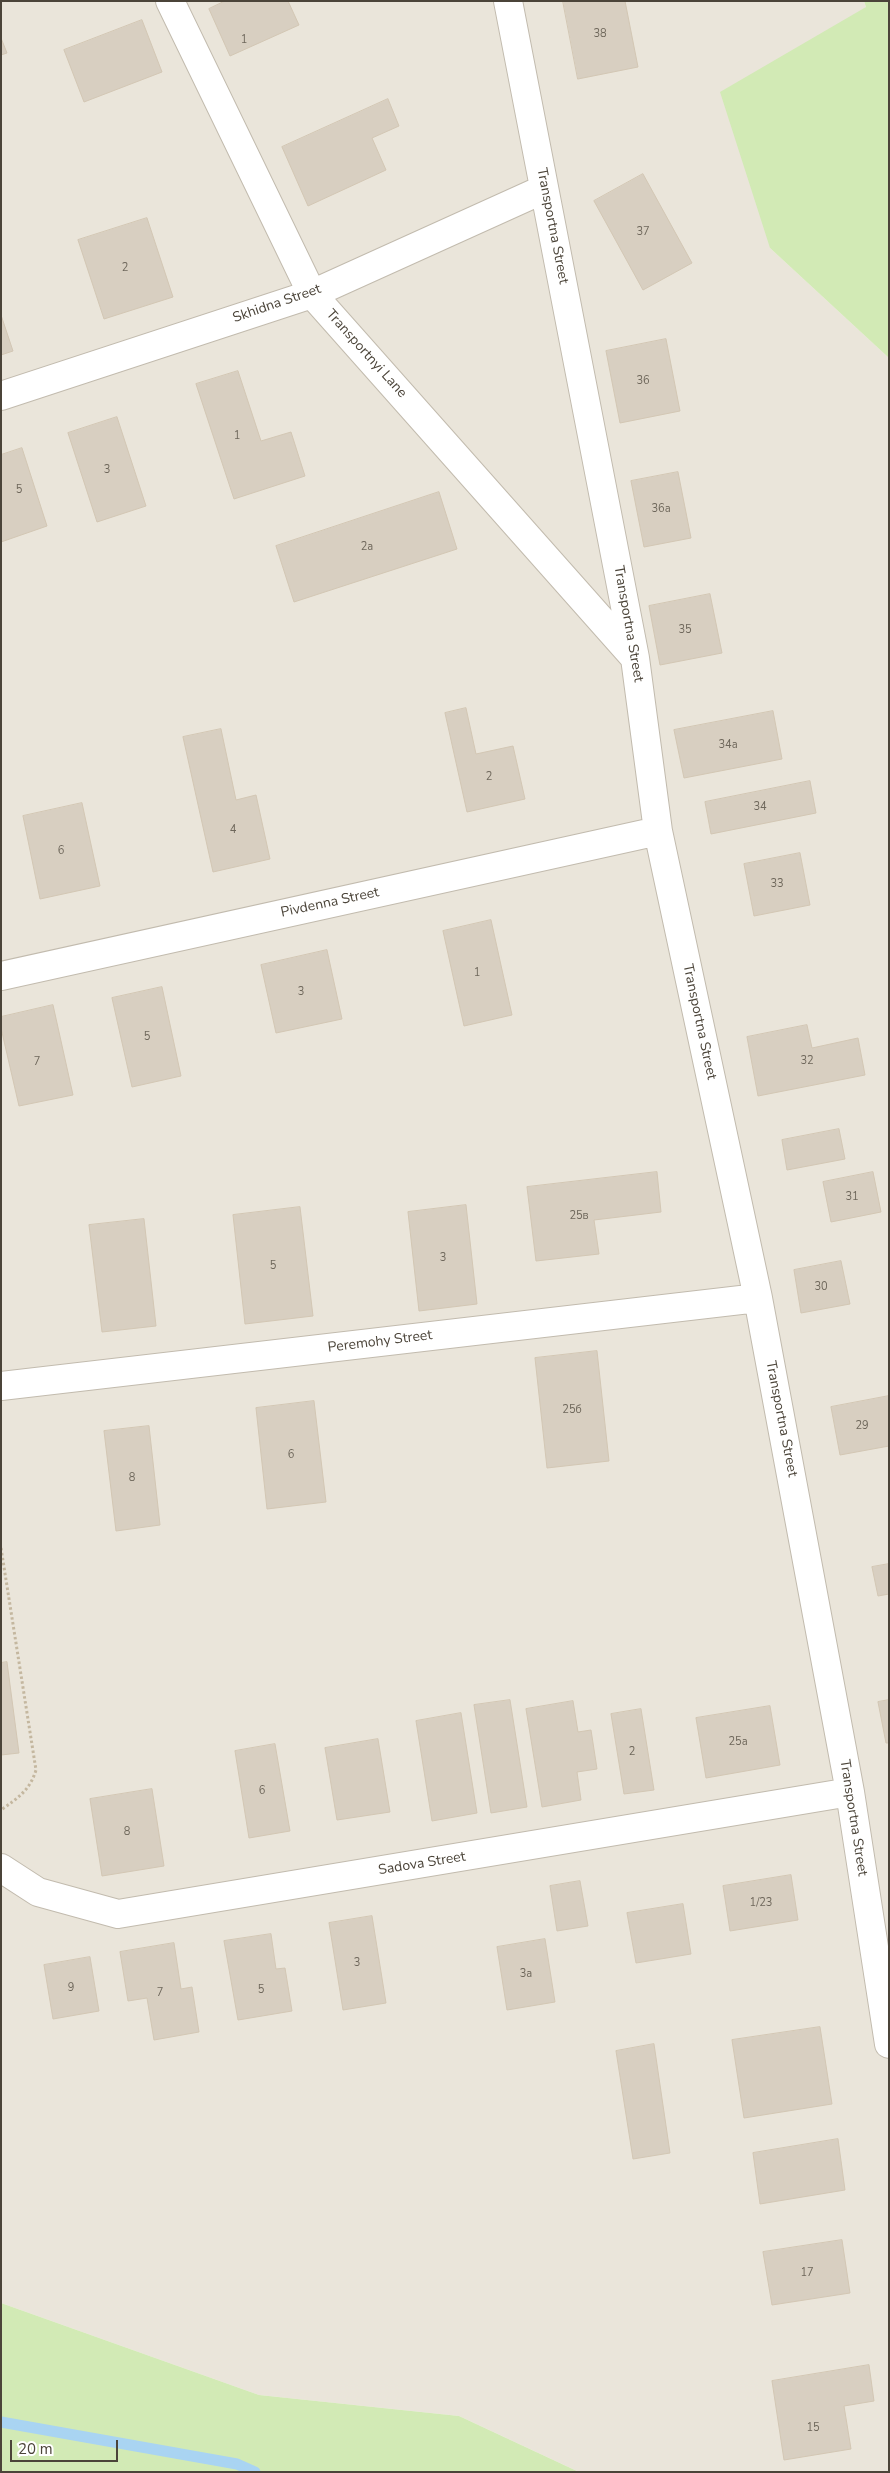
<!DOCTYPE html>
<html>
<head>
<meta charset="utf-8">
<style>
  body { margin:0 }
  #map { position:relative; width:890px; height:2473px; overflow:hidden; background:#f6f3ec; font-family:"Nunito Sans",sans-serif }
  canvas { display:block }
  .frame { position:absolute; inset:0; border:2px solid #4b4439; pointer-events:none }
  .scale { position:absolute; left:10px; top:2440px; width:108px; height:22px; box-sizing:border-box; border:2px solid #4b4439; border-top:0; padding-left:6px; font-size:15px; line-height:18px; white-space:nowrap; color:#4b4439; -webkit-text-stroke:4px #fff; paint-order:stroke }
</style>
</head>
<body>
<div id="map">
<canvas width="890" height="2473"></canvas>
<div class="frame"></div>
<div class="scale">20 m</div>
</div>
<script>
const context = document.querySelector('canvas').getContext('2d');
context.lineJoin = 'round';
function fillPath(path, color) { context.fillStyle = color; context.fill(path, 'evenodd'); }
function stroke(path, color, width, dash) { context.strokeStyle = color; context.lineWidth = width; context.lineCap = dash ? 'butt' : 'round'; context.setLineDash(dash || []); context.stroke(path); }
function write(font, color, halo, rows, align = 'center') {
  context.font = font + ' "Nunito Sans",sans-serif'; context.lineWidth = 4; context.setLineDash([]); context.textBaseline = 'middle'; context.strokeStyle = halo; context.fillStyle = color; for (const [text, x, y, turn = 0] of rows) {
    context.save(); context.translate(x, y); context.rotate((+turn || 0) * Math.PI / 180); context.textAlign = isNaN(turn) ? turn : align; if (halo) context.strokeText(text, 0, 0); context.fillText(text, 0, 0); context.restore();
  }
}
fillPath(new Path2D(`
  M1,1H864L866,7L770,248L889,358V2472H579L459,2416L259,2395L1,2303Z`), '#eae5da');
fillPath(new Path2D(`
  M864,1H889V358L770,248L720,92L866,7Z
  M1,2303L259,2395L459,2416L579,2472H1Z`), '#d2eab5');
stroke(new Path2D(`
  M1,2422L237,2464L255,2472`), '#a9d4f2', 11);
const building = new Path2D(`
  M225,1H288L299,25L230,56L209,9Z
  M563,1H625L638,67L578,79Z
  M142,20L162,72L84,102L64,50Z
  M1,38L7,53L1,55Z
  M388,99L399,126L372,138L386,170L308,206L282,147Z
  M643,174L692,263L643,290L594,201Z
  M147,218L173,297L104,319L78,240Z
  M1,315L13,351L1,355Z
  M666,339L680,411L620,423L606,351Z
  M238,371L261,441L291,432L305,476L234,499L196,384Z
  M117,417L146,506L97,522L68,433Z
  M22,448L47,526L1,542V455Z
  M678,472L691,538L644,547L631,481Z
  M439,492L457,549L294,602L276,546Z
  M710,594L722,653L660,665L649,606Z
  M466,708L476,754L513,746L525,799L467,812L445,713Z
  M773,711L782,759L684,778L674,730Z
  M221,729L236,800L256,795L270,859L213,872L183,737Z
  M810,781L816,813L711,834L705,802Z
  M82,803L100,886L40,899L23,816Z
  M800,853L810,905L754,916L744,864Z
  M491,920L512,1015L464,1026L443,931Z
  M327,950L342,1019L276,1033L261,965Z
  M162,987L181,1076L132,1087L112,998Z
  M53,1005L73,1095L19,1106L1,1028V1017Z
  M807,1025L812,1048L858,1038L865,1075L758,1096L747,1037Z
  M839,1129L845,1159L787,1170L782,1140Z
  M657,1172L661,1212L594,1220L599,1254L536,1261L527,1187Z
  M873,1172L881,1212L831,1222L823,1182Z
  M466,1205L477,1304L419,1311L408,1212Z
  M300,1207L313,1316L245,1324L233,1215Z
  M144,1219L156,1326L102,1332L89,1225Z
  M841,1261L850,1304L801,1313L794,1270Z
  M597,1351L609,1461L547,1468L535,1358Z
  M889,1396V1446L840,1455L831,1407Z
  M314,1401L326,1502L267,1509L256,1408Z
  M149,1426L160,1525L116,1531L104,1431Z
  M889,1564V1594L878,1596L872,1567Z
  M7,1662L19,1753L1,1755V1663Z
  M510,1700L527,1807L491,1813L474,1705Z
  M889,1700V1743H886L878,1702Z
  M573,1701L578,1732L591,1730L597,1769L577,1772L581,1800L542,1807L526,1709Z
  M770,1706L780,1765L706,1778L696,1718Z
  M641,1709L654,1790L624,1794L611,1714Z
  M461,1713L477,1813L432,1821L416,1721Z
  M378,1739L390,1812L337,1820L325,1748Z
  M275,1744L290,1831L249,1838L235,1751Z
  M152,1789L164,1866L102,1876L90,1799Z
  M791,1875L798,1920L730,1931L723,1886Z
  M580,1881L588,1926L557,1931L550,1886Z
  M683,1904L691,1954L636,1963L627,1913Z
  M372,1916L386,2003L343,2010L329,1923Z
  M271,1934L276,1969L285,1968L292,2011L238,2020L224,1941Z
  M545,1939L555,2002L507,2010L497,1947Z
  M174,1943L181,1989L192,1987L199,2032L154,2040L147,1998L128,2001L120,1952Z
  M90,1957L99,2011L53,2019L44,1965Z
  M820,2027L832,2104L744,2118L732,2040Z
  M654,2044L670,2153L633,2159L616,2051Z
  M838,2139L845,2190L760,2204L753,2153Z
  M842,2240L850,2293L772,2305L763,2252Z
  M869,2365L874,2401L844,2406L851,2449L784,2460L772,2381Z`);
fillPath(building, '#d8cfc1');
stroke(building, '#d3c7b4', 1);
const minor = new Path2D(`
  M170,1L312,294L634,657
  M508,1L635,658L658,831L758,1298L850,1792L889,2044
  M1,396L312,294L544,189
  M1,976L658,831
  M1,1386L758,1298
  M1,1868L38,1892L118,1914L850,1792`);
stroke(minor, '#c2bbae', 30);
stroke(new Path2D(`
  M1,1548L36,1770C30,1790 18,1798 1,1810`), '#c4b79f', 3, [2.5, 2.5]);
stroke(minor, '#fff', 28);
write('11px', '#6e675b', null, [
  ["38",600,34],
  ["1",244,40],
  ["37",643,232],
  ["2",125,268],
  ["36",643,381],
  ["1",237,436],
  ["3",107,470],
  ["5",19,490],
  ["36а",661,509],
  ["2а",367,547],
  ["35",685,630],
  ["34а",728,745],
  ["2",489,777],
  ["34",760,807],
  ["4",233,830],
  ["6",61,851],
  ["33",777,884],
  ["1",477,973],
  ["3",301,992],
  ["5",147,1037],
  ["32",807,1061],
  ["7",37,1062],
  ["31",852,1197],
  ["25в",579,1216],
  ["3",443,1258],
  ["5",273,1266],
  ["30",821,1287],
  ["25б",572,1410],
  ["29",862,1426],
  ["6",291,1455],
  ["8",132,1478],
  ["25а",738,1742],
  ["2",632,1752],
  ["6",262,1791],
  ["8",127,1832],
  ["1/23",761,1903],
  ["3",357,1963],
  ["3а",526,1974],
  ["9",71,1988],
  ["5",261,1990],
  ["7",160,1993],
  ["17",807,2273],
  ["15",813,2428]
]);
write('14px', '#4b4439', '#fff', [
  ["Transportna Street",552,226,79],
  ["Skhidna Street",277,304,-19],
  ["Transportnyi Lane",366,354,48],
  ["Transportna Street",628,624,80],
  ["Pivdenna Street",330,903,-12],
  ["Transportna Street",699,1022,78],
  ["Peremohy Street",380,1342,-7],
  ["Transportna Street",781,1419,79],
  ["Transportna Street",853,1818,81],
  ["Sadova Street",422,1864,-9]
]);
</script>
</body>
</html>
